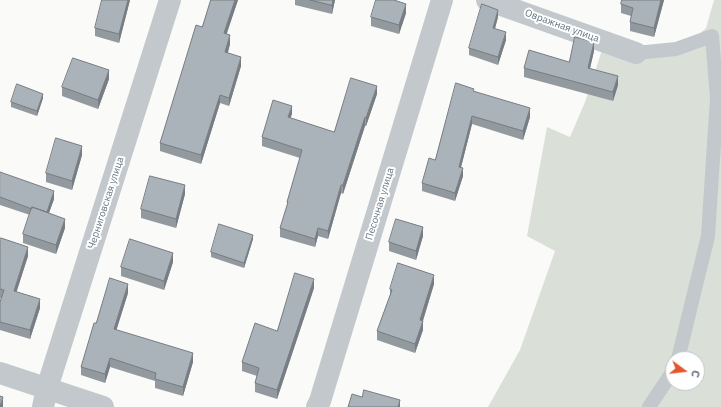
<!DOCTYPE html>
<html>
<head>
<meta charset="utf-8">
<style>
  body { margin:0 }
  #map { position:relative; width:721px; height:407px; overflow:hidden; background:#fafaf8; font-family:"IBM Plex Sans",sans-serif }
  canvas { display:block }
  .north { position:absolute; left:665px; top:351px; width:40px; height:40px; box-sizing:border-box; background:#fff; border:1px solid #c1c8cd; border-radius:50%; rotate:105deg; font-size:11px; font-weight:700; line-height:16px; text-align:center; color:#657683 }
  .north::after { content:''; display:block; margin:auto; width:14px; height:18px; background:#e4572e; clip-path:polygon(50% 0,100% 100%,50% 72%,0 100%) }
</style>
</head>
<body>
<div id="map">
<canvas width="721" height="407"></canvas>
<div class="north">С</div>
</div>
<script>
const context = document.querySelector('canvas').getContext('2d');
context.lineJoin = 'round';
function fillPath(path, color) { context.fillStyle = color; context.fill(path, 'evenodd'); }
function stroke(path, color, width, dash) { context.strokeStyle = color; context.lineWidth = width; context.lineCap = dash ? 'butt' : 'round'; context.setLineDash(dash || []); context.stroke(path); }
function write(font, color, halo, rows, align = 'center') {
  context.font = font + ' "IBM Plex Sans",sans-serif'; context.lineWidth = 4; context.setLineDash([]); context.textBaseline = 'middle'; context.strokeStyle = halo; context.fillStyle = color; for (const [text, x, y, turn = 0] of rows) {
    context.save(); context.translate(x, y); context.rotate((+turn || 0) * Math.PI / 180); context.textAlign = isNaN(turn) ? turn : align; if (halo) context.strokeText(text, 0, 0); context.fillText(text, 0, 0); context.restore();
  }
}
fillPath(new Path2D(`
  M714,0H721V407H488L520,350L555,251L527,236L547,127L570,137L585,102L602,50L646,53L695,38L706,28ZM673,359H697V383H673Z`), '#dadfd7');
stroke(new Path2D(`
  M636,53L676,49L712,36L717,98L708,236L678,359
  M649,407L673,371`), '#c3c8cc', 14);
stroke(new Path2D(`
  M487,0L636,53
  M0,373L103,407
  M43,407L47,388L170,0
  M317,407L320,401L442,0`), '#c3c8cc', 22);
fillPath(new Path2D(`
  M130,0L119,43L95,36V28Z
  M211,0H238L226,34L230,44L228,53L241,66L229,106L220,103L201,164L160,151V143L202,27Z
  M295,0H335L332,14L295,5Z
  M622,0H664L654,37L630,31V22L631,16L621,13V4Z
  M406,13L399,34L371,26V17Z
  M498,17L495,28L506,40L498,65L469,55V48Z
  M594,51L590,68L618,85L613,101L524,77V68L569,62Z
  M109,79L98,109L62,96V87Z
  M474,91L530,117L523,140L472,124L461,167L463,176L455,201L422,191V183Z
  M377,94L366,126H365L343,194L341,193L328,239L318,236L315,247L280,237V228L287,207V202L300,158L262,146V137L292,114L290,118L334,132Z
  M43,98L37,116L11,107V102Z
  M82,155L72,190L46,182V173Z
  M0,172L54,199L49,213L65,228L56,254L23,243V234L30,215L0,205Z
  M185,194L176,228L141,218V209Z
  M423,236L416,260L389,251V242Z
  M253,239L244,268L211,257V252Z
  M0,240L28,256L16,292L40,308L30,339L0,330V302L1,298H0Z
  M173,262L164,290L121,276V267Z
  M434,284L423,321V330L415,353L377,340V331L390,295V289Z
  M314,288L277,399L255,392V383L257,376L242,371V362L277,331Z
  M128,293L116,330L193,362L183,396L155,388V381L110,367L105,383L81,375V367L96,323Z`), '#929a9f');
fillPath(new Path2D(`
  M128,0H130L119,43V34Z
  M235,0H238L224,42V33Z
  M333,0H335L332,14V5Z
  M661,0H664L654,37V28Z
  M406,4V13L399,34V25Z
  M498,10V17L493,36V28Z
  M506,32V40L498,65V57Z
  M230,35V44L225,61V52Z
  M594,42V51L588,77V68Z
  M241,57V66L229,106V98Z
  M109,70V79L98,109V100Z
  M618,76V85L613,101V92Z
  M377,86V94L366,126V118Z
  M43,94V98L37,116V111Z
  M220,95V103L201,164V155Z
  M292,106V114L288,125V117Z
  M530,108V117L523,140V131Z
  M472,116V124L459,175V167Z
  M365,117V126L343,194V185Z
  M82,146V155L72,190V181Z
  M463,168V176L455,201V193Z
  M185,185V194L176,228V219Z
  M341,185V193L328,239V231Z
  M54,191V199L46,221V213Z
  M65,219V228L56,254V245Z
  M423,227V236L416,260V251Z
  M318,228V236L315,247V239Z
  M253,235V239L244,268V263Z
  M28,247V256L14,300V291Z
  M173,253V262L164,290V281Z
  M434,275V284L422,323L423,321V330L415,353V344L420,320Z
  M314,279V288L277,399V390Z
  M128,284V293L114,338V329Z
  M40,299V308L30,339V330Z
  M193,353V362L183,396V387Z
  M110,358V367L105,383V374Z
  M3,397V407H0Z
  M400,400V407H398Z`), '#777d82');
const building = new Path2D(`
  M102,0H128L119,34L95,28Z
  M211,0H235L224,33L230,35L225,52L241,57L229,98L220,95L201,155L160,143L196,25L202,27Z
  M310,0H333L332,5Z
  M376,0H394L406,4L399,25L371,17Z
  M622,0H661L654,28L630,22L633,8L621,4Z
  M482,4L498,10L493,28L506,32L498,57L469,48Z
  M575,37L594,42L588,68L618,76L613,92L524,68L529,50L569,62Z
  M73,58L109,70L98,100L62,87Z
  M351,78L377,86L366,118L365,117L343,185H341L328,231L318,228L315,239L280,228L288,202H287L302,150L262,137L273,100L292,106L288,117L334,132Z
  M456,83L474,89L473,91L530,108L523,131L472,116L459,167L463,168L455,193L422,183L429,158L435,160Z
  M17,84L43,94L37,111L11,102Z
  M56,138L82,146L72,181L46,173Z
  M0,172L54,191L47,212L32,207V209L0,197Z
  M150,176L185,185L176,219L141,209Z
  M32,207L65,219L56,245L23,234Z
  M396,219L423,227L416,251L389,242Z
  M219,224L253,235L244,263L211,252Z
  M1,238L28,247L14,291L40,299L30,330L0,322V302L4,290L0,289V240Z
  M130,239L173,253L164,281L121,267Z
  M398,263L434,275L420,320L423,321L415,344L377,331L392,290L390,289Z
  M295,273L314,279L277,390L255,383L259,368L242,362L255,323L277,331Z
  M110,278L128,284L114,329L193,353L183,387L155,379L156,373L110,358L105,374L81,367L94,323H96Z
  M364,390L400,400L398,407H348L352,394L362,397Z
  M0,396L3,397L0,407Z`);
fillPath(building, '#aab3b9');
stroke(building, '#777d82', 1);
write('10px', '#657683', '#fff', [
  ["Овражная улица",562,26,20],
  ["Черниговская улица",106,203,-72],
  ["Песочная улица",380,204,-73]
]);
</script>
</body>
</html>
